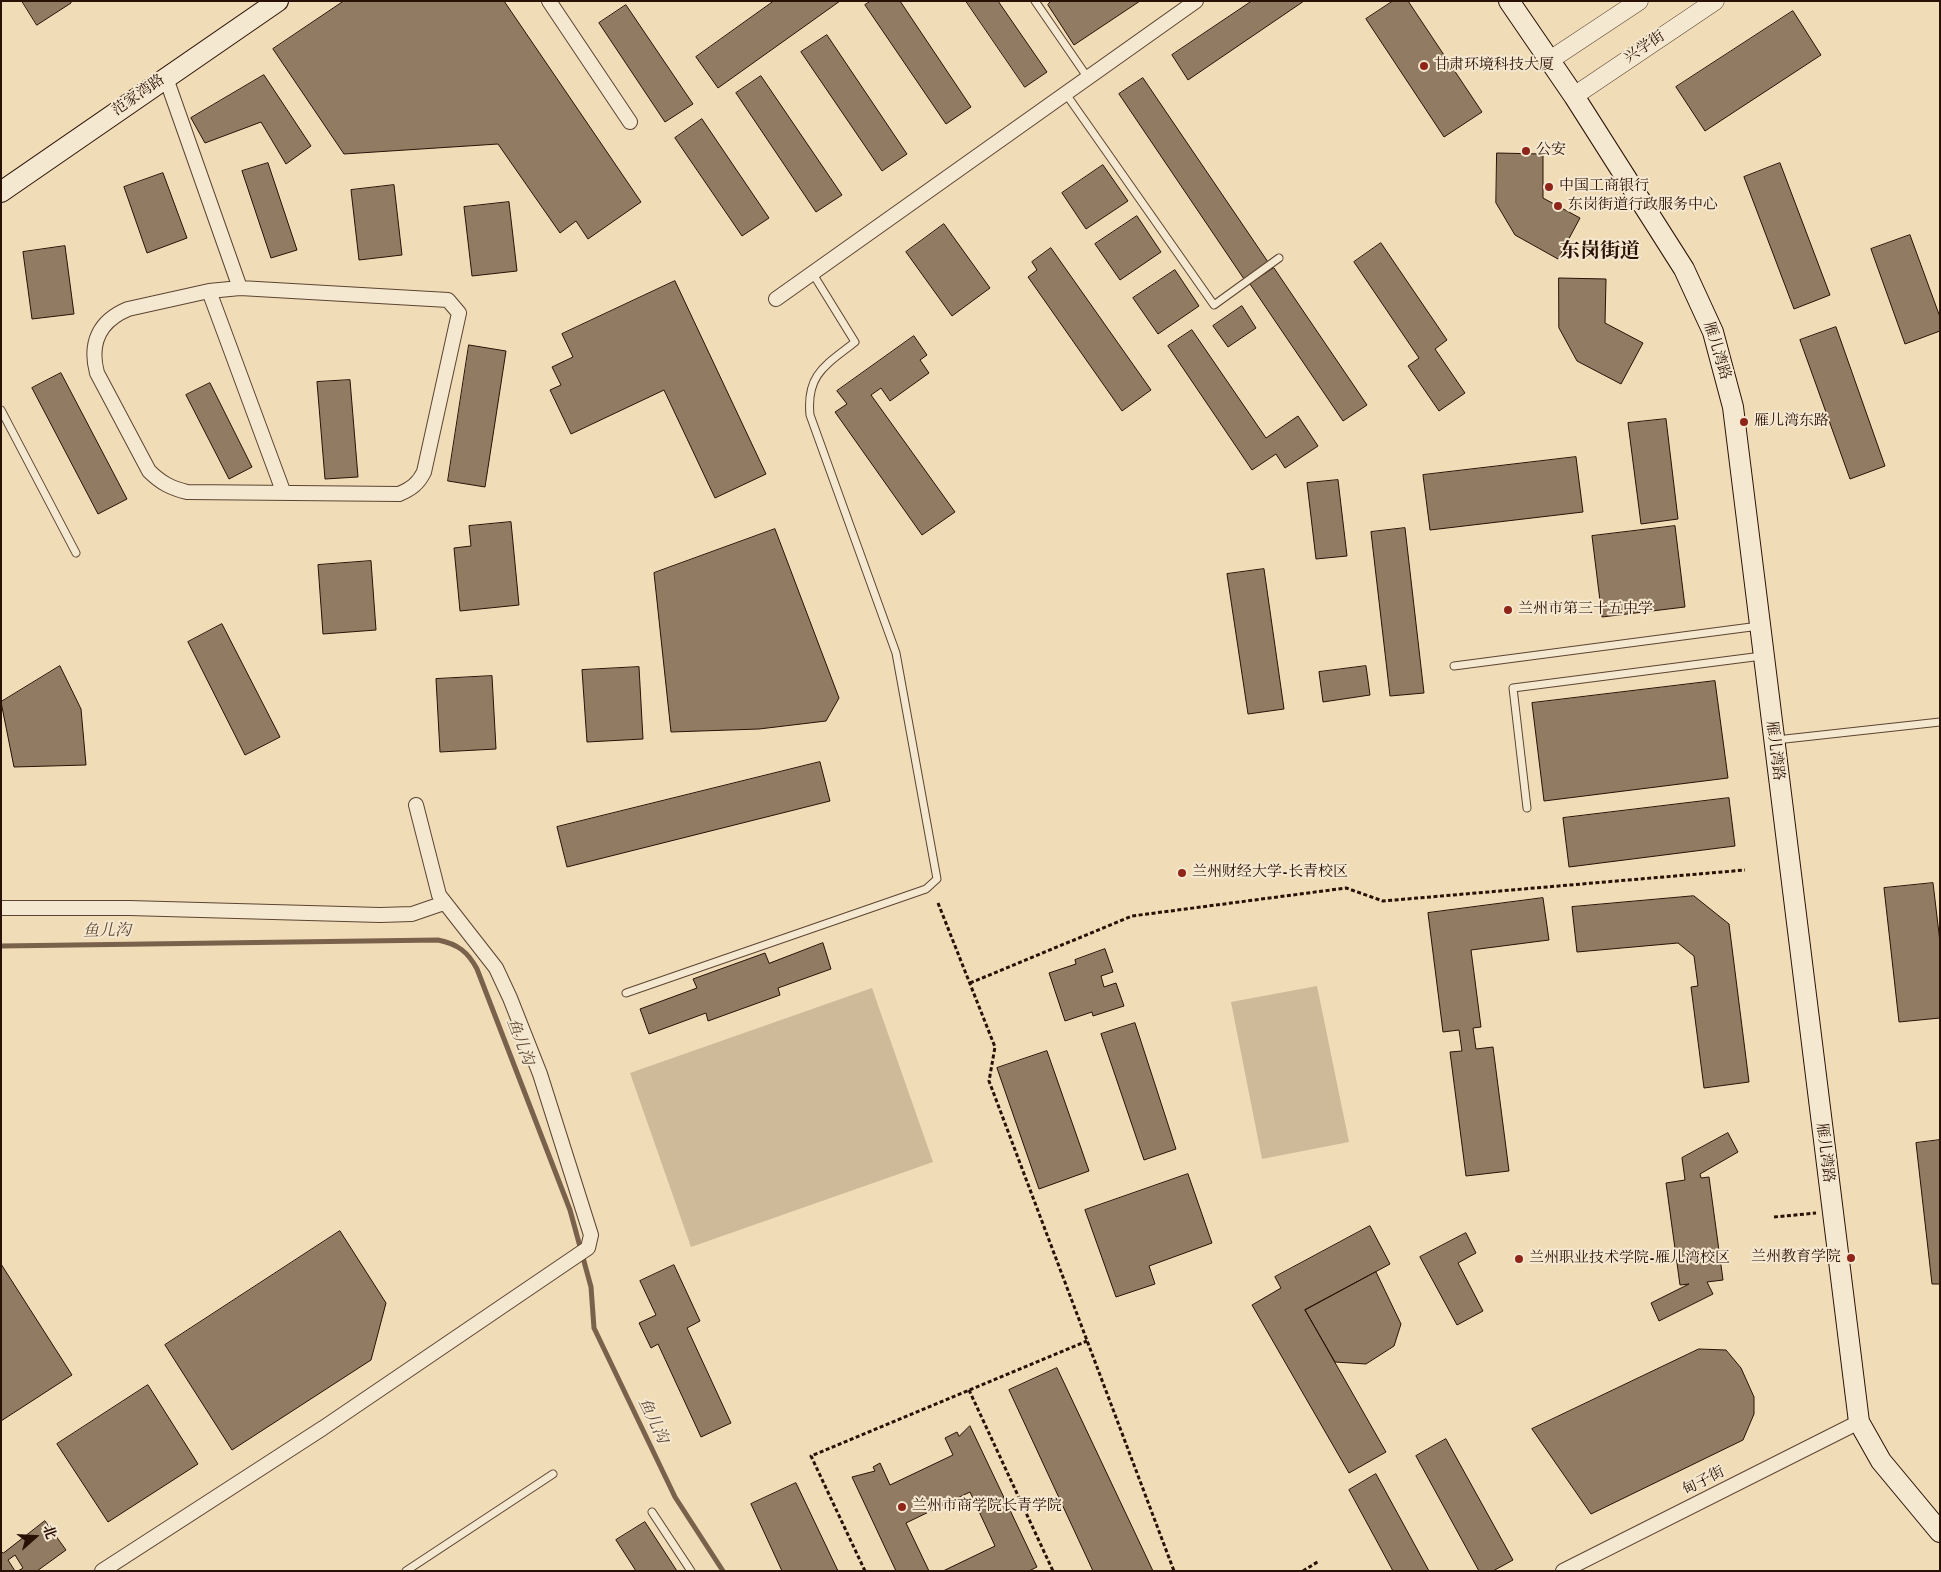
<!DOCTYPE html>
<html>
<head>
<meta charset="utf-8">
<style>
  body { margin:0 }
  #map { position:relative; width:1941px; height:1572px; overflow:hidden; background:#f0dcb7; font-family:"IM FELL DW Pica","Noto Serif SC",serif }
  canvas { display:block }
  .frame { position:absolute; inset:0; border:2px solid #2a1106; pointer-events:none }
  .north { position:absolute; left:10px; top:1512px; width:50px; height:50px; -webkit-text-stroke:4px #f5e8d0; paint-order:stroke; rotate:71deg; font-size:14px; font-weight:700; line-height:20px; text-align:center; color:#2a1106 }
  .north::after { content:''; display:block; margin:auto; width:18px; height:22px; background:#2a1106; clip-path:polygon(50% 0,100% 100%,50% 72%,0 100%) }
</style>
</head>
<body>
<div id="map">
<canvas width="1941" height="1572"></canvas>
<div class="frame"></div>
<div class="north">北</div>
</div>
<script>
const context = document.querySelector('canvas').getContext('2d');
context.lineJoin = 'round';
function fillPath(path, color) { context.fillStyle = color; context.fill(path, 'evenodd'); }
function stroke(path, color, width, dash) { context.strokeStyle = color; context.lineWidth = width; context.lineCap = dash ? 'butt' : 'round'; context.setLineDash(dash || []); context.stroke(path); }
function write(font, color, halo, rows, align = 'center') {
  context.font = font + ' "IM FELL DW Pica","Noto Serif SC",serif'; context.lineWidth = 4; context.setLineDash([]); context.textBaseline = 'middle'; context.strokeStyle = halo; context.fillStyle = color; for (const [text, x, y, turn = 0] of rows) {
    context.save(); context.translate(x, y); context.rotate((+turn || 0) * Math.PI / 180); context.textAlign = isNaN(turn) ? turn : align; if (halo) context.strokeText(text, 0, 0); context.fillText(text, 0, 0); context.restore();
  }
}
fillPath(new Path2D(`
  M1317,986L1349,1142L1262,1159L1231,1002Z
  M872,988L933,1162L691,1247L630,1073Z`), '#ceb999');
stroke(new Path2D(`
  M1,946L438,940C458,944 468,952 477,969L570,1210L591,1287L594,1328L675,1497L723,1571`), '#79614c', 5);
const building = new Path2D(`
  M22,1H71V3L37,25Z
  M344,1H504L641,202L588,239L576,221L560,233L498,144L344,154L273,49Z
  M774,1H840L718,88L696,57Z
  M871,1H900L971,107L946,124L865,5Z
  M966,1H998L1047,72L1025,87Z
  M1051,1H1140L1074,45L1048,5Z
  M1252,1H1304L1188,80L1172,55Z
  M1393,1H1408L1482,112L1444,137L1366,19Z
  M626,5L693,104L665,122L599,23Z
  M1793,11L1821,55L1705,131L1676,87Z
  M827,35L907,154L882,171L801,52Z
  M264,75L311,146L286,164L261,122L205,143L191,118Z
  M761,76L842,195L816,212L736,93Z
  M1143,78L1268,262L1244,279L1119,94Z
  M702,119L769,218L742,236L675,138Z
  M1497,153L1543,154V198L1580,218L1558,259L1515,235L1496,203Z
  M268,163L297,250L271,258L242,171Z
  M1780,163L1830,295L1794,309L1744,177Z
  M1103,165L1128,201L1086,229L1062,193Z
  M163,173L187,238L147,253L124,187Z
  M394,185L402,255L359,260L351,190Z
  M509,202L517,271L472,276L464,207Z
  M1137,216L1161,252L1120,280L1095,244Z
  M944,224L990,288L952,316L906,252Z
  M1910,235L1940,317V331L1905,344L1871,249Z
  M1381,243L1447,340L1435,349L1465,393L1439,411L1408,366L1419,358L1354,262Z
  M65,246L74,314L32,319L23,252Z
  M1051,248L1151,390L1122,411L1028,277L1037,270L1032,262Z
  M1274,268L1367,405L1343,421L1250,284Z
  M1175,270L1199,306L1158,334L1133,298Z
  M1559,278L1606,279L1605,323L1643,343L1621,384L1577,361L1559,328Z
  M675,281L766,474L715,498L664,390L571,434L550,390L561,385L552,367L573,357L562,334Z
  M1242,306L1256,328L1228,347L1213,326Z
  M1836,327L1885,466L1850,479L1800,340Z
  M1192,330L1266,438L1298,416L1318,446L1285,468L1276,454L1252,470L1168,346Z
  M914,336L927,355L920,360L929,373L890,401L881,388L871,395L955,512L922,535L835,412L847,404L837,391Z
  M469,345L506,351L485,487L448,481Z
  M61,373L127,499L98,514L32,388Z
  M350,380L358,477L325,479L317,382Z
  M210,383L252,467L229,479L186,395Z
  M1666,419L1678,519L1641,524L1628,423Z
  M1576,457L1583,512L1430,530L1423,475Z
  M1338,480L1347,556L1316,559L1307,483Z
  M511,522L519,605L460,611L454,548L471,546L469,526Z
  M1675,526L1685,607L1602,617L1592,536Z
  M1405,528L1424,693L1390,696L1371,532Z
  M775,529L839,698L826,721L759,729L671,732L654,573Z
  M371,561L376,630L323,634L318,565Z
  M1264,569L1284,709L1248,714L1227,574Z
  M222,624L280,737L245,755L188,642Z
  M60,666L81,709L86,765L14,767L1,702Z
  M1366,666L1370,695L1323,702L1319,672Z
  M639,667L643,739L587,742L582,670Z
  M492,676L496,749L440,752L436,679Z
  M1715,681L1728,778L1544,801L1532,703Z
  M820,762L830,801L567,867L557,827Z
  M1729,798L1735,846L1569,867L1563,818Z
  M1933,883L1940,942V1018L1899,1022L1884,888Z
  M1694,896L1729,924L1749,1082L1704,1088L1691,987L1698,986L1694,956L1678,943L1577,952L1572,907Z
  M1543,898L1549,940L1471,950L1481,1027L1473,1028L1476,1049L1493,1047L1509,1171L1466,1176L1450,1052L1462,1051L1459,1030L1443,1032L1428,913Z
  M823,943L831,969L778,988L780,995L708,1021L706,1013L649,1034L640,1009L697,988L693,979L765,953L769,963Z
  M1105,949L1113,972L1101,976L1104,987L1116,983L1124,1006L1093,1016L1092,1012L1065,1021L1049,973L1076,964L1075,960Z
  M1135,1023L1176,1149L1144,1160L1101,1034Z
  M1047,1051L1089,1171L1039,1189L997,1068Z
  M1728,1133L1738,1152L1700,1174L1701,1178L1709,1177L1723,1280L1707,1282L1713,1294L1659,1321L1651,1303L1689,1284L1680,1285L1666,1183L1685,1180L1682,1158Z
  M1940,1140V1284H1932L1916,1143Z
  M1188,1174L1212,1243L1149,1266L1155,1284L1116,1297L1085,1210Z
  M1370,1226L1390,1264L1305,1310L1386,1452L1349,1473L1252,1305L1281,1288L1275,1277Z
  M340,1231L386,1303L371,1360L232,1450L165,1345Z
  M1466,1233L1476,1253L1458,1263L1483,1311L1457,1325L1420,1257Z
  M1,1264L72,1375L1,1421Z
  M674,1265L700,1321L687,1328L731,1423L701,1437L658,1344L651,1348L639,1323L656,1315L640,1281Z
  M1376,1272L1401,1324L1394,1346L1366,1364L1335,1362L1305,1310Z
  M1699,1349L1726,1350L1741,1368L1754,1397V1414L1743,1440L1591,1514L1532,1429Z
  M1057,1368L1153,1571H1093L1009,1390Z
  M148,1385L198,1464L108,1522L57,1444Z
  M970,1426L1037,1567L1029,1571H943L995,1546L970,1492L906,1523L929,1571H896L852,1477L875,1471L873,1467L880,1463L890,1485L953,1455L945,1438L957,1432L959,1436Z
  M1446,1439L1513,1560L1493,1571H1479L1416,1456Z
  M1376,1474L1429,1571H1393L1349,1490Z
  M796,1483L838,1571H782L751,1504Z
  M45,1521L66,1550L37,1571H18L23,1568L15,1555L8,1560L15,1571H1V1551L3,1553Z
  M645,1522L677,1571H636L616,1540Z`);
fillPath(building, '#917b62');
stroke(building, '#2a1106', 1);
const service = new Path2D(`
  M1035,1L1088,78
  M1066,94L1214,305L1279,258
  M1,410L76,553
  M1454,666L1759,626
  M1776,740L1940,722
  M1527,808L1513,688L1762,656
  M626,993L926,889L937,879L896,653L810,415C806,374 826,365 855,342L813,274
  M652,1512L691,1571
  M406,1571L553,1474`);
const minor = new Path2D(`
  M549,1L630,122
  M166,78L240,288
  M240,288L448,300L459,313L424,472C418,484 411,489 399,494L187,492C171,488 161,483 149,471L97,373C89,343 99,321 128,309L209,291Z
  M209,291L283,491
  M776,299L1196,1
  M1,908H129L380,915L412,914L444,903
  M102,1571L323,1428L588,1248L591,1235L540,1074L510,998L496,968L439,895L416,805
  M1563,1571L1859,1422`);
const tertiary = new Path2D(`
  M1550,60L1639,1
  M1574,96L1715,1`);
const secondary = new Path2D(`
  M1509,1L1574,96L1684,269L1713,332L1733,407L1859,1422L1881,1461L1940,1532
  M1,192L278,1`);
stroke(service, '#5c4432', 9);
stroke(minor, '#5c4432', 16);
stroke(tertiary, '#5c4432', 19);
stroke(secondary, '#2a1106', 22);
stroke(new Path2D(`
  M938,903L995,1047L989,1081L1174,1571
  M970,983L1132,916L1346,888L1383,901L1745,870
  M1774,1217L1816,1213
  M969,1390L1053,1571
  M865,1571L811,1456L1087,1341
  M1303,1571L1319,1561`), '#2a1106', 3, [4, 2.5]);
stroke(service, '#f5e8d0', 7);
stroke(minor, '#f5e8d0', 14);
stroke(tertiary, '#f5e8d0', 18);
stroke(secondary, '#f5e8d0', 20);
for (const [x, y, r, color] of [
  [1424,66,5,"#8f2418"],
  [1526,151,5,"#8f2418"],
  [1549,187,5,"#8f2418"],
  [1558,206,5,"#8f2418"],
  [1744,422,5,"#8f2418"],
  [1508,610,5,"#8f2418"],
  [1182,873,5,"#8f2418"],
  [1851,1258,5,"#8f2418"],
  [1519,1259,5,"#8f2418"],
  [902,1507,5,"#8f2418"]
]) { const dot = new Path2D(); dot.arc(x, y, r, 0, 2 * Math.PI); context.fillStyle = color; context.fill(dot); stroke(dot, '#f5e8d0', 2); }
write('15px', '#2a1106', '#f5e8d0', [
  ["兴学街",1645,48,-34],
  ["范家湾路",139,96,-35],
  ["雁儿湾路",1716,351,73],
  ["雁儿湾路",1774,751,83],
  ["雁儿湾路",1824,1153,83],
  ["甸子街",1704,1482,-27]
]);
write('15px', '#2a1106', '#f5e8d0', [
  ["甘肃环境科技大厦",1434,66],
  ["公安",1536,151],
  ["中国工商银行",1559,187],
  ["东岗街道行政服务中心",1568,206],
  ["雁儿湾东路",1754,422],
  ["兰州市第三十五中学",1518,610],
  ["兰州财经大学-长青校区",1192,873],
  ["兰州教育学院",1841,1258,"right"],
  ["兰州职业技术学院-雁儿湾校区",1529,1259],
  ["兰州市商学院长青学院",912,1507]
], 'left');
write('italic 16px', '#5e4735', '#f5e8d0', [
  ["鱼儿沟",107,932,-1],
  ["鱼儿沟",519,1042,69],
  ["鱼儿沟",652,1421,64]
]);
write('bold 20px', '#2a1106', '#f5e8d0', [
  ["东岗街道",1600,253]
]);
</script>
</body>
</html>
